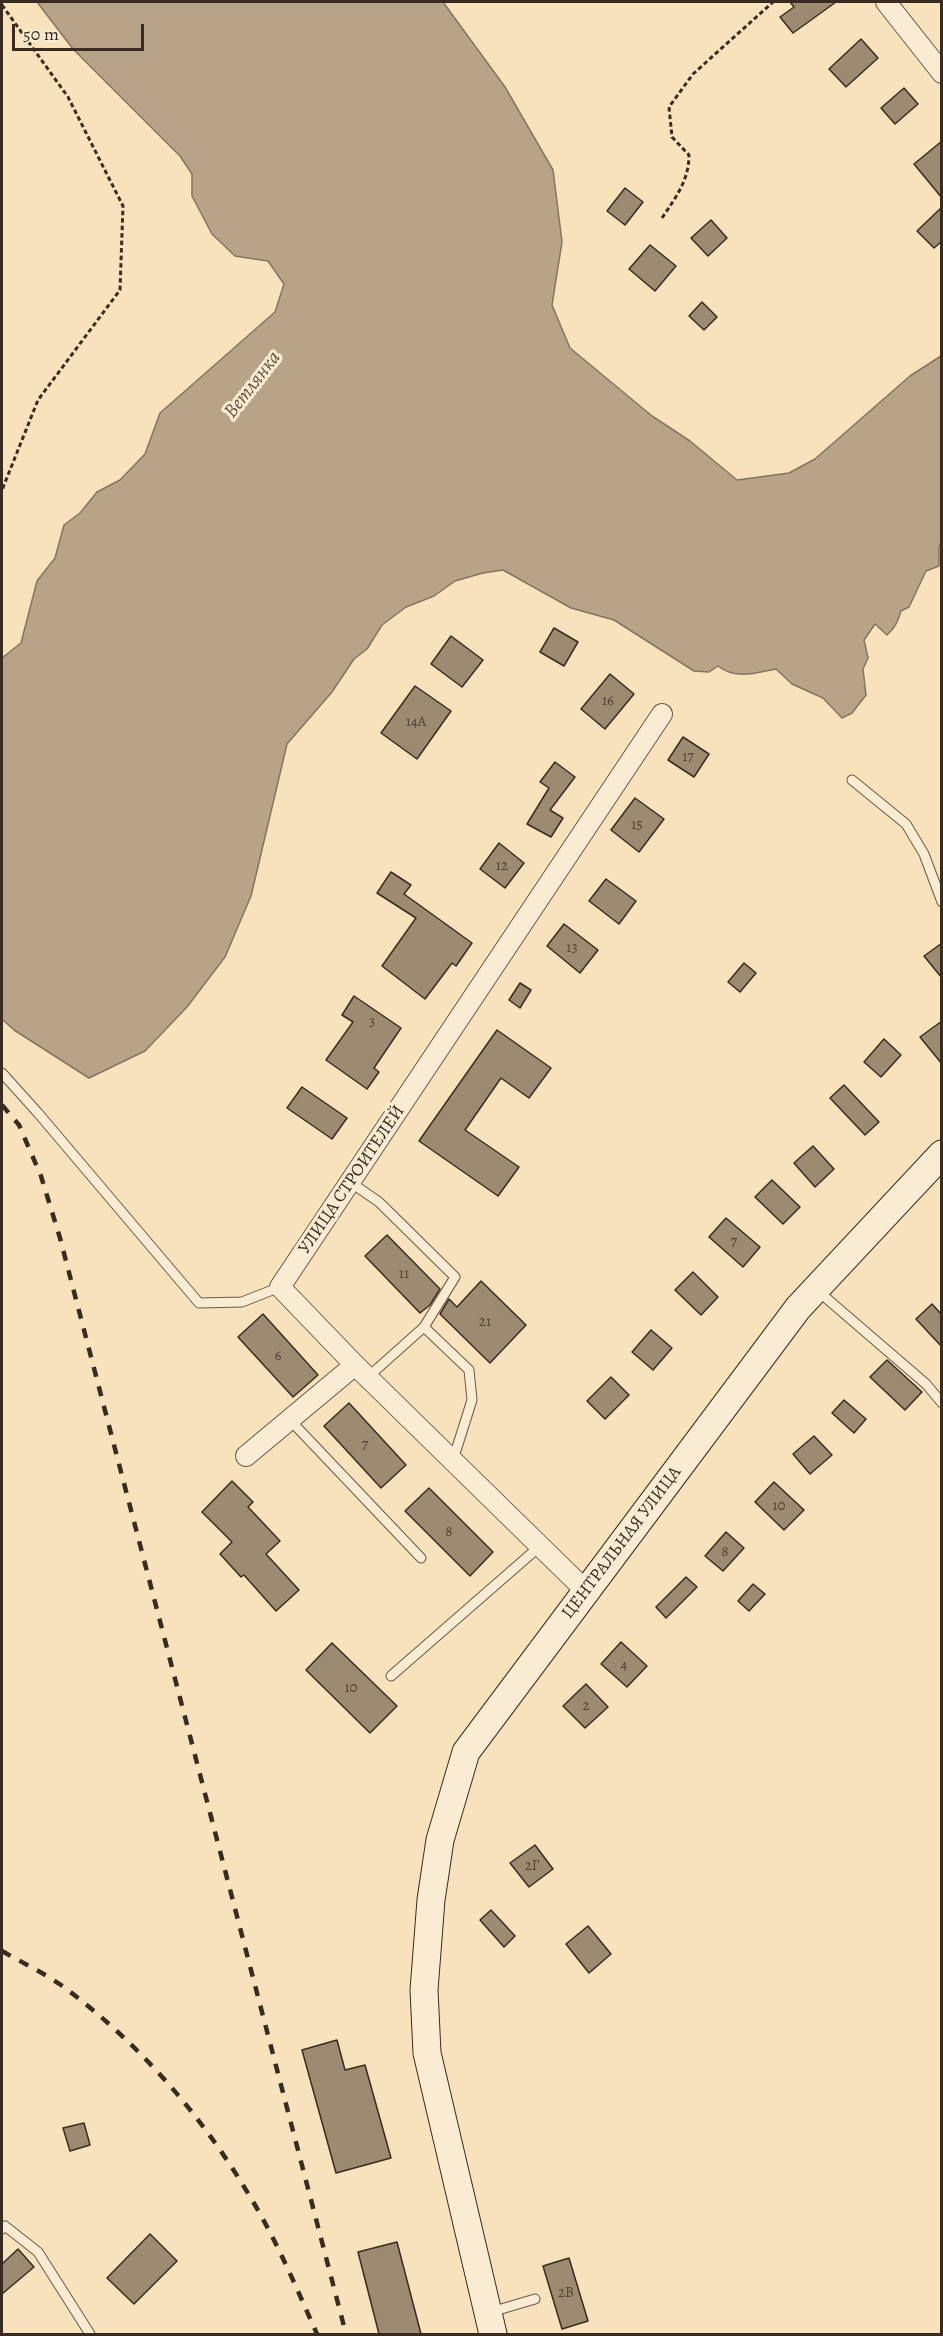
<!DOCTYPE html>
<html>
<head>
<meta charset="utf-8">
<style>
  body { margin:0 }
  #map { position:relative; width:943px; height:2336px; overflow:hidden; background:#f7e2bc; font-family:Alegreya,serif }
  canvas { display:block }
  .frame { position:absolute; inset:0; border:3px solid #3a2b20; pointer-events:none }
  .scale { position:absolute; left:12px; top:24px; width:132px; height:27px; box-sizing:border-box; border:3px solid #3a2b20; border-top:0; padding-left:8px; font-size:18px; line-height:21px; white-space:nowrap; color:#3a2b20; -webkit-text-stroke:4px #faecd3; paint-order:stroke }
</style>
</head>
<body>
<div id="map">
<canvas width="943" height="2336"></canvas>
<div class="frame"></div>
<div class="scale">50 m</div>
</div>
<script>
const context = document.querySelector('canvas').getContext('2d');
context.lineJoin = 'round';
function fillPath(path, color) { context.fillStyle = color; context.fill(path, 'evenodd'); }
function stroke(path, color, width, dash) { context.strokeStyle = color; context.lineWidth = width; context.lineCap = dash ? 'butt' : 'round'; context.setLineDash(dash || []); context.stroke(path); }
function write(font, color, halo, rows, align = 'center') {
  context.font = font + ' Alegreya,serif'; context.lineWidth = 6; context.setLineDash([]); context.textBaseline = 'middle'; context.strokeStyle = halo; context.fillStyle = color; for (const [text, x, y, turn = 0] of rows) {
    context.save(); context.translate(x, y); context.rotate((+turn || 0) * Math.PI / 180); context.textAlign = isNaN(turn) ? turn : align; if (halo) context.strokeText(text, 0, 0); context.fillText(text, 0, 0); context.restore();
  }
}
const water = new Path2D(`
  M37,2H443L505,87L553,170L562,242L552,305L570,348L652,416L690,441L737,480L789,473L815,459L910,376L941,356L942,540L939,547V566L926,571L909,607L901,611C898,621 895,628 887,635L875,624L864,640L868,658L863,669L866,695L852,713L842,718L823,698L792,684L776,669C755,673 736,680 718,666L709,672L694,671L614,620L571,608L503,570L483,573L455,581L434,596L406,607L382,625L367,649L354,659L332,692L287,744L251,896L225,957L187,1007L145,1051L89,1078L14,1030L2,1019V658L21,643L37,581L55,558L64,525L80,513L97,492L120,480L145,454L160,413L275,312L284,284L268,261L235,256L212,234L192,196V174L180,156L73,49Z`);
fillPath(water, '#b7a487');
stroke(water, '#85745e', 1.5);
const building = new Path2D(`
  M790,2H836L793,33L780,17L794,7Z
  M861,39L878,58L846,87L829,69Z
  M904,88L918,104L895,124L881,108Z
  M942,141V198L914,164Z
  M625,188L643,202L625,225L607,211Z
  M942,207V241L934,248L917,231Z
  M711,220L727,238L708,256L691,238Z
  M650,245L676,266L655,291L629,269Z
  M702,302L717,317L704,330L689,316Z
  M554,628L578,642L564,666L540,652Z
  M451,636L483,660L462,687L431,664Z
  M610,674L634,694L605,729L581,709Z
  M415,686L451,711L417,759L381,733Z
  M683,737L709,754L694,777L668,760Z
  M555,762L575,777L550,810L563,818L551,837L527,824L549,788L540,782Z
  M635,798L664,819L639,852L611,830Z
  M499,843L524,863L505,888L480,869Z
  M391,872L411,885L404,894L472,943L456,966L452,963L425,999L382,966L416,918L377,893Z
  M606,879L636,901L619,924L589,901Z
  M564,924L598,950L580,973L547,946Z
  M942,943V978L924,956Z
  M744,963L756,973L740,992L728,982Z
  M520,983L531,990L520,1008L509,1000Z
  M354,996L401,1028L374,1068L379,1072L367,1089L326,1060L353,1022L342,1015Z
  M942,1021V1064L920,1037Z
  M497,1030L551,1068L529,1098L501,1078L465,1130L519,1167L498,1196L419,1141Z
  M884,1039L901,1055L881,1077L864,1062Z
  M844,1085L879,1122L865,1135L830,1098Z
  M302,1087L347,1118L332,1139L287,1108Z
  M813,1146L834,1169L815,1187L794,1163Z
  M772,1180L800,1207L783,1224L755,1197Z
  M726,1218L760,1247L743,1267L709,1237Z
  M387,1235L440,1289L430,1305L420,1313L365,1256Z
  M693,1272L718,1297L701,1315L675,1290Z
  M481,1281L526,1325L490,1363L440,1314L449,1299L457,1307Z
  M932,1304L942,1315V1347L916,1319Z
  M263,1314L318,1375L293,1397L238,1337Z
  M651,1330L672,1348L653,1370L632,1352Z
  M887,1360L922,1392L905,1410L870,1377Z
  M611,1377L629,1395L605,1419L587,1401Z
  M844,1400L866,1419L854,1433L832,1413Z
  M349,1403L406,1465L381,1488L324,1426Z
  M814,1436L832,1455L810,1474L793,1454Z
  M232,1481L253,1502L248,1507L280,1541L266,1554L299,1590L276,1611L244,1575L241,1577L220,1554L232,1542L202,1512Z
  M774,1482L804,1510L784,1530L755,1502Z
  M429,1488L493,1552L470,1576L405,1511Z
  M726,1532L744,1548L723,1571L705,1556Z
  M686,1577L697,1587L666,1618L656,1607Z
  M753,1584L765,1594L749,1611L738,1601Z
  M621,1642L647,1666L627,1687L601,1664Z
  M332,1643L397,1706L370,1733L306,1670Z
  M586,1684L608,1707L585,1728L563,1706Z
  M535,1845L553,1869L529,1887L510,1863Z
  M491,1910L515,1936L504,1947L480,1920Z
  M588,1926L611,1954L589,1973L566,1944Z
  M337,2040L345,2070L365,2065L391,2158L336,2173L302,2050Z
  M84,2123L90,2145L70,2151L63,2128Z
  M150,2234L177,2261L134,2304L107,2278Z
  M397,2242L421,2334H379L358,2252Z
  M18,2249L34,2267L2,2294V2264Z
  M569,2258L588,2321L562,2329L543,2266Z`);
fillPath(building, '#9c8a71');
stroke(building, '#3a2b20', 1.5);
const service = new Path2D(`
  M852,780L906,824L924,854L942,902
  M2,1073L38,1113L199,1303L242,1302L280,1287
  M350,1182L379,1202L455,1277L424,1327
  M818,1291L926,1384L942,1403
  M368,1377L424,1327L469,1370L472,1400L453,1460
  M290,1420L421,1558
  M391,1676L540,1546
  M2,2229L5,2226L38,2252L90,2334
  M491,2312L535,2299`);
const minor = new Path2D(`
  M886,2L942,73
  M246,1456L355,1365
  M586,1591L355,1365L280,1287L662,714`);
const secondary = new Path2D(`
  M493,2334L427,2053L424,1990L431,1900L440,1840L466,1752L798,1308L942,1154`);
stroke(service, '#695947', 11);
stroke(minor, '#695947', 22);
stroke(secondary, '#3a2b20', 29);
stroke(new Path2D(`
  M2,5L68,97L123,206L120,290L38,400L2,490
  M662,218C676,197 689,180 689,155L672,137L669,107L693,74L773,2`), '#3a2b20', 3, [4.5, 3]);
stroke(service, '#faecd3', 9);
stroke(minor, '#faecd3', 20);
stroke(secondary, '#faecd3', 27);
stroke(new Path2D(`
  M2,1105L19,1125L41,1176L60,1238L346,2334
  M2,1951C21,1962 42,1972 61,1985C137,2041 201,2114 249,2195C276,2239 296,2287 317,2334`), '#3a2b20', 4.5, [10, 10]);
write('15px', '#524334', null, [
  ["16",608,701],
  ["14А",416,722],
  ["17",688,757],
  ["15",637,825],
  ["12",502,866],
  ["13",572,948],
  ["3",372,1022],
  ["7",734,1242],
  ["11",404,1274],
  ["21",485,1322],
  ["6",278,1356],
  ["7",365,1445],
  ["10",779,1506],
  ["8",449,1532],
  ["8",725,1552],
  ["4",624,1665],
  ["10",351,1688],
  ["2",586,1706],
  ["2Г",532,1866],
  ["2В",566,2293]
]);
write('18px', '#3a2b20', '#faecd3', [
  ["УЛИЦА СТРОИТЕЛЕЙ",352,1180,-56],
  ["ЦЕНТРАЛЬНАЯ УЛИЦА",622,1543,-53]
]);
write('italic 20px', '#604f3f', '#faecd3', [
  ["Ветлянка",253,385,-52]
]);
</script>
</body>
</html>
